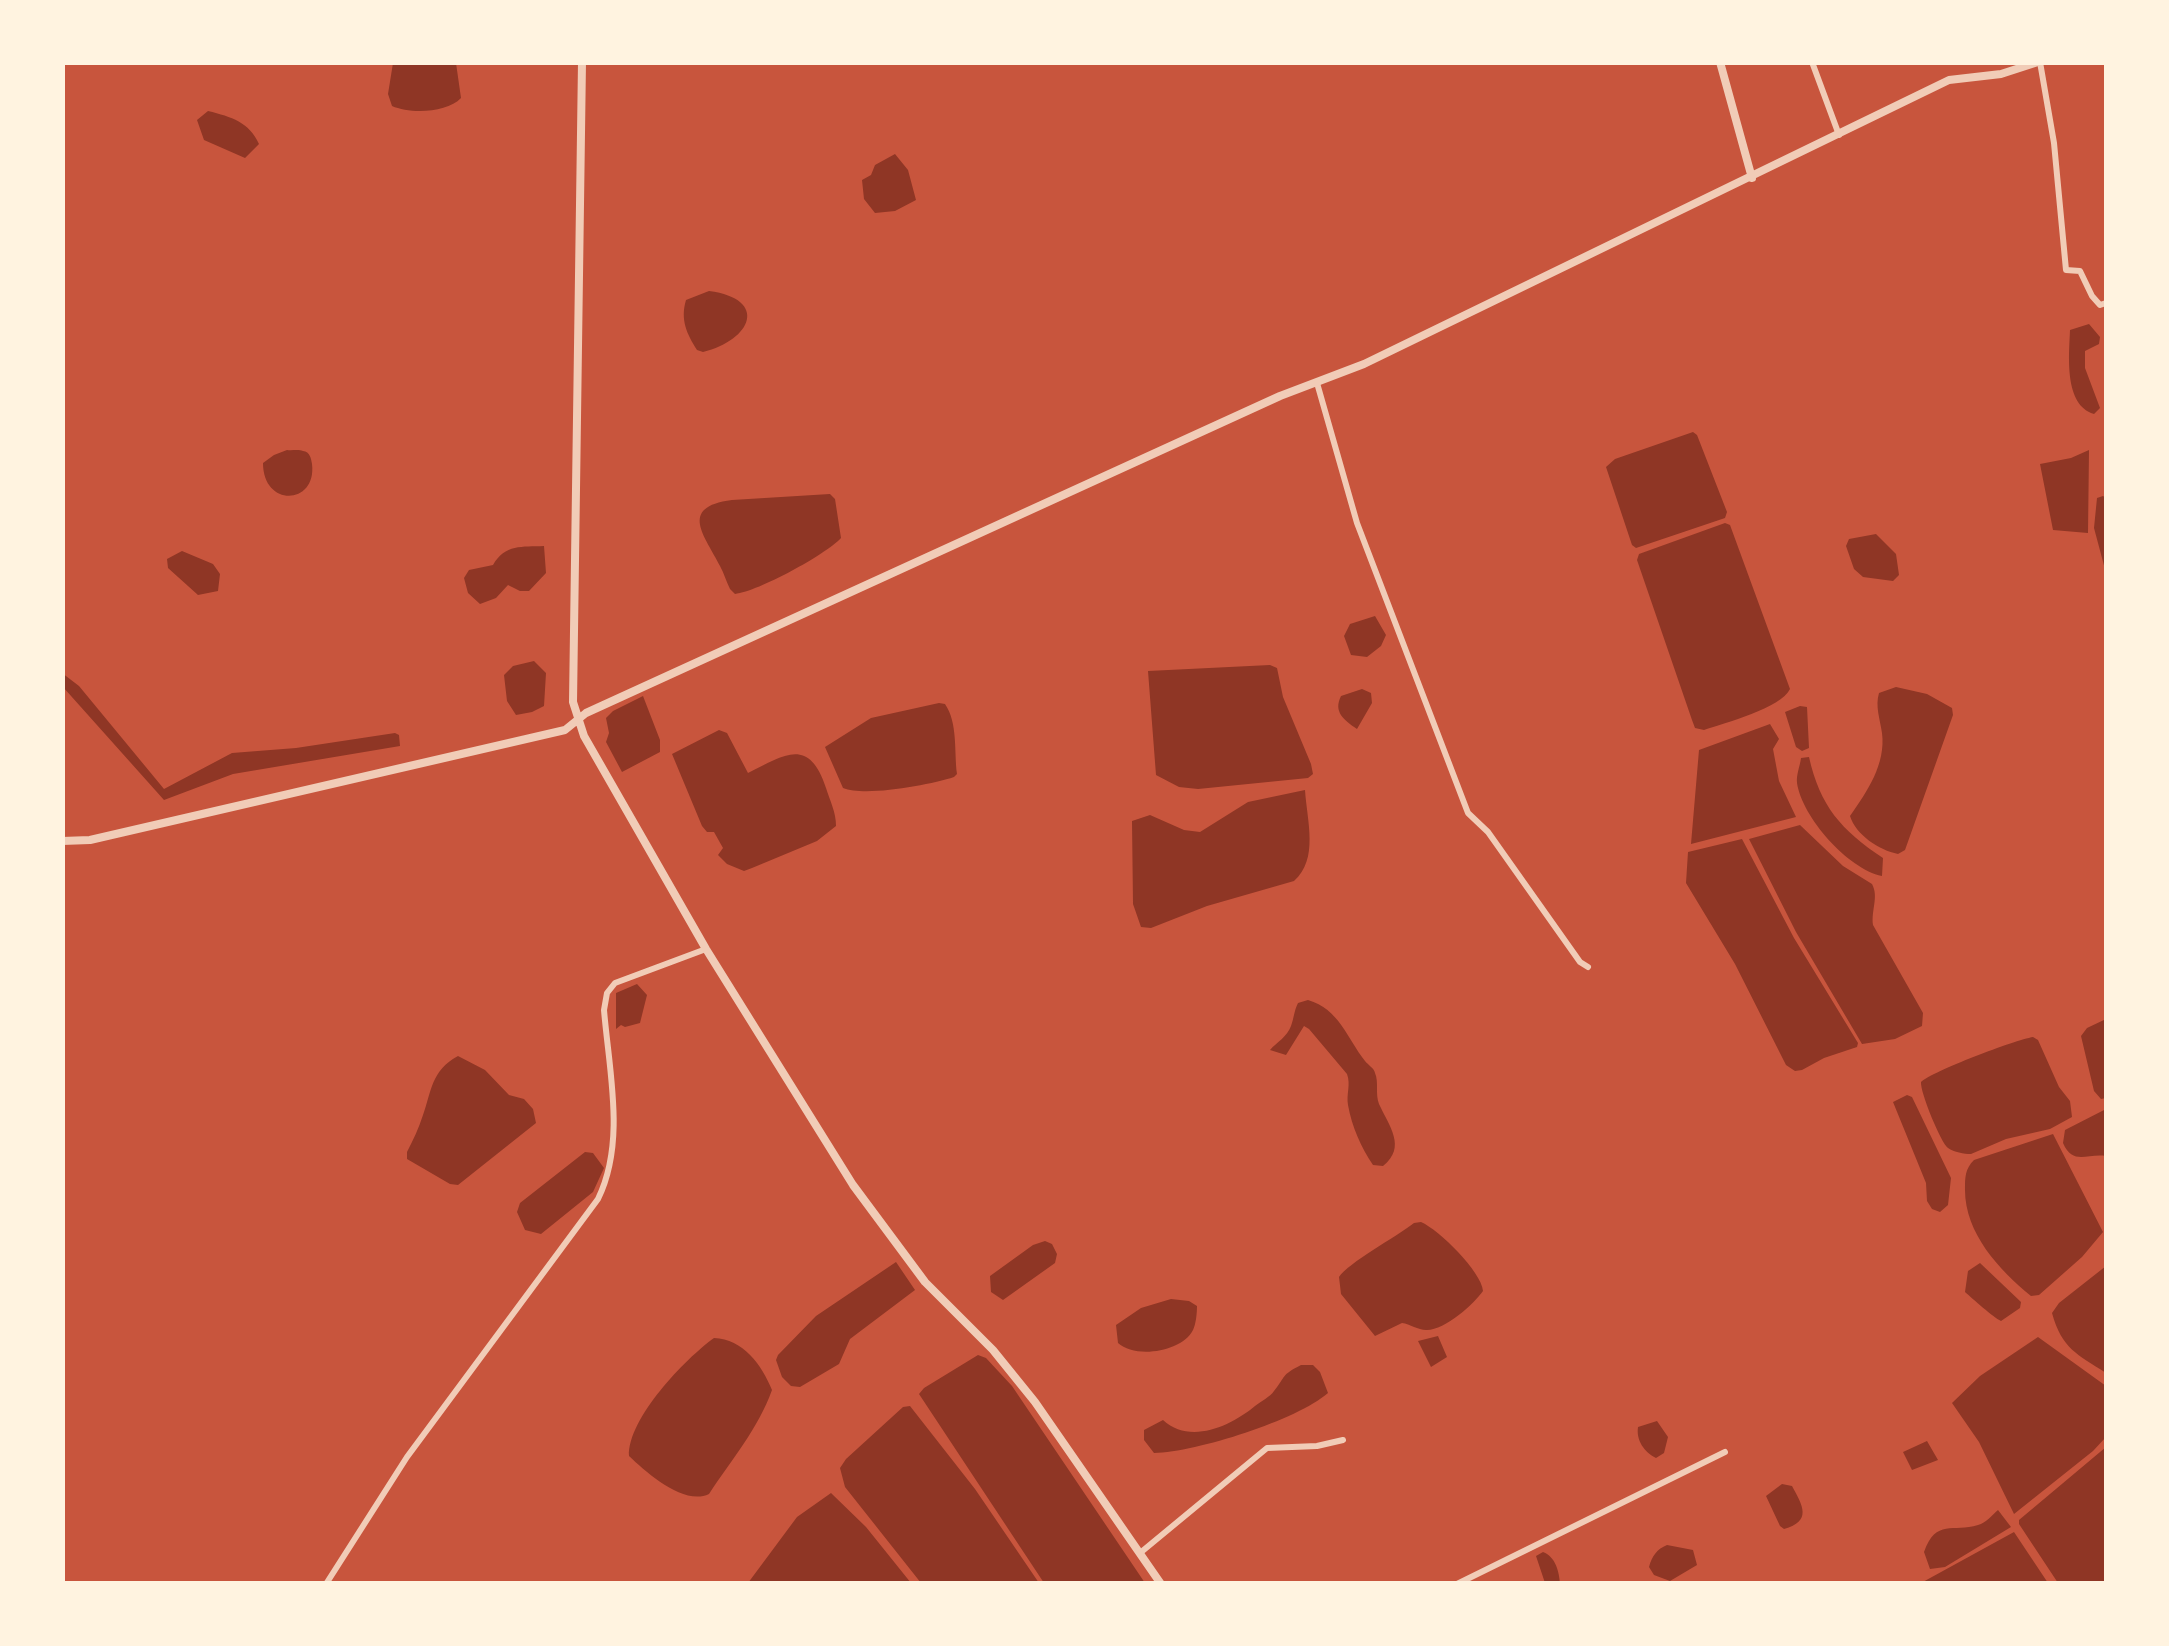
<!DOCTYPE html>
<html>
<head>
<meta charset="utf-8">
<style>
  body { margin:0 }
  #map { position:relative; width:2169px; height:1646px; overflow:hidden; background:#c8553d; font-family:Poppins,sans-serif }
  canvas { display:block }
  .frame { position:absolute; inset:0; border:65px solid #fff3e0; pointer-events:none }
</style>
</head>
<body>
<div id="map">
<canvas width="2169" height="1646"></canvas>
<div class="frame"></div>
</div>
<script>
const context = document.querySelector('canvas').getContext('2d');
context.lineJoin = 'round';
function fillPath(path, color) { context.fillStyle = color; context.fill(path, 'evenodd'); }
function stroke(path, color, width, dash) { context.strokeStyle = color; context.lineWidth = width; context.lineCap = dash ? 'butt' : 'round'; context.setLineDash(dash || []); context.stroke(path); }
fillPath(new Path2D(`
  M393,63H456L461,98C447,113 410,114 392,106L388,94Z
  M208,111C232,117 249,122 259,144L245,158L204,140L197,120Z
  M895,154L908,170L916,200L895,211L875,213L864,199L862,180L871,175L875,165Z
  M709,291C769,299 752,340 703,352L697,350C687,334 680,320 686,300Z
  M2089,324L2100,337L2099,344L2085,351V368L2100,408L2094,414C2064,405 2069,356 2070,330Z
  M1693,432L1697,435L1727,512L1725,518L1636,548L1632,545L1606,467L1615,459Z
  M287,450C292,451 298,449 303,451C310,452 311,458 312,464C317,505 263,508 263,463L274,455Z
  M2089,450L2088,533L2053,530L2040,464L2071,458Z
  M830,494L835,499L841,538C825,555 759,591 735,594L730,589C726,581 724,573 720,566C706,537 677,507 732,500Z
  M2103,496L2106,498V573L2094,528L2097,498Z
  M1725,523L1730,525L1790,689C1781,708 1725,723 1704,730L1695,728L1692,720L1637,560L1639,554Z
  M1876,534L1896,554L1899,575L1893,581L1863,577L1854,569L1846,546L1849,539Z
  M544,546L546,573L529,591H520L508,585L496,598L480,604L468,593L464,578L469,570L493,565C505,544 522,547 544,546Z
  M182,551L213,564L220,574L218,591L198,595L168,568L167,559Z
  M1375,616L1386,635L1381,646L1367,657L1351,655L1344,636L1350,624Z
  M534,661L546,673L544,706L532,712L516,715L507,701L504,675L513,666Z
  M1270,665L1277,668L1283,697L1311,764L1313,774L1308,778L1198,789L1179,787L1156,775L1148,671Z
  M62,673L79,686L164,789L232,753L296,748L395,733L399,735L400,746L233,774L164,800L63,687Z
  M1896,687L1927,694L1952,708L1953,715L1905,850L1898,854C1879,850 1856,835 1850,816C1867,792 1886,764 1882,733C1880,719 1875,706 1879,693Z
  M1362,689L1371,693L1372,703L1357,729C1344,720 1333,712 1341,696Z
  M643,696L660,740V752L622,772L606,742L609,733L606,718L613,711Z
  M939,703L945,704C958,723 954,751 957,774L954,777C930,785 865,797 843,788L825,747L871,718Z
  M1800,706L1807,707L1809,748L1802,751L1796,747L1785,712Z
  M1770,724L1779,739L1773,749L1779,781L1796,817L1691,844L1699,750Z
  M719,730L727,733L748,773C784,755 809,736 826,788C830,801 836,812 836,826L817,841L752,868L744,871L727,864L718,855L723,848L714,832H707L702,826L672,754Z
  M1809,757C1820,806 1841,830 1883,858L1882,876C1848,869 1802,817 1797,783C1796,775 1800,766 1801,758Z
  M1305,790C1307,821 1319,859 1294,881L1207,906L1151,928L1141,927L1133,904L1132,821L1150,815L1184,830L1200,832L1248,802Z
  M1800,825L1843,866L1872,884C1879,897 1871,910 1873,925L1923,1013L1922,1026L1895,1039L1862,1044L1796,932L1749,839Z
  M1742,839L1794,938L1858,1043L1857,1047L1824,1058L1802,1070L1795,1071L1786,1065L1735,964L1686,883L1688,852Z
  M637,984L647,995L640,1023L625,1027L621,1025L616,1029V993Z
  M1308,1000C1339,1009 1347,1038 1365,1061C1368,1065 1374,1068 1375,1073C1379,1082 1375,1094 1379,1104C1389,1126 1407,1147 1383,1166L1373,1165C1361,1147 1352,1127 1348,1105C1346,1094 1351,1085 1347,1074L1309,1029L1304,1026L1286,1055L1270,1050C1277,1042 1287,1037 1291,1026C1294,1018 1294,1011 1298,1003Z
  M2106,1019V1098L2101,1099L2094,1091L2081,1036L2087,1028Z
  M2033,1037L2038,1040L2059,1087L2070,1101L2072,1117L2050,1129L2006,1139L1971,1154C1964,1154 1954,1152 1948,1148C1941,1143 1920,1092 1921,1082C1933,1071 2015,1040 2033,1037Z
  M458,1056L485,1070L509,1095L524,1099L533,1109L536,1123L458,1185L450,1184L407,1159V1152C413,1140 419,1128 423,1115C432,1090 431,1071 458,1056Z
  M1907,1095L1912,1097L1951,1178L1948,1205L1940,1212L1932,1209L1927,1201L1926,1183L1893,1102Z
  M2106,1109V1156C2087,1153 2073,1166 2063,1143L2065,1130Z
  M2053,1134L2103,1232L2082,1257L2039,1295L2031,1296C1999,1270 1965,1233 1965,1190C1965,1177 1965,1169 1974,1160Z
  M585,1152L593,1153L604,1168L593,1192L541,1234L525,1230L517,1212L520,1203Z
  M1421,1222C1439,1230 1481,1271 1483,1291C1474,1304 1444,1331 1426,1330C1418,1330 1410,1324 1402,1323L1375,1336L1341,1294L1339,1277C1348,1263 1396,1237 1414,1223Z
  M1045,1241L1052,1244L1057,1254L1055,1263L1003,1300L991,1292L990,1276L1033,1245Z
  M896,1262L915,1290L850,1339L839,1364L800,1387L791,1386L782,1377L776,1360L778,1355L816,1316Z
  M1980,1263L2021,1302L2020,1308L2001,1321C1993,1317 1973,1299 1965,1292L1968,1271Z
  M2106,1266V1373C2077,1354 2062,1349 2052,1313L2059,1303Z
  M1171,1299L1189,1301L1197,1306C1197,1313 1196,1324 1193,1330C1182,1352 1135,1359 1118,1343L1116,1325L1141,1308Z
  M1438,1336L1447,1357L1431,1367L1418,1341Z
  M2038,1337L2106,1386V1437L2093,1451L2014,1514L1979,1442L1952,1403L1980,1376Z
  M714,1338C743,1339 762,1365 772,1390C758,1429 732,1459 709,1494C684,1506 647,1473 629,1456C628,1418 685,1359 714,1338Z
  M978,1355L986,1358L1012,1386L1145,1583H1044L919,1394L924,1388Z
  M1301,1365H1313L1320,1372L1328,1393C1297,1420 1197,1452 1154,1453L1144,1440V1430L1163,1420C1190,1445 1231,1426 1255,1406C1261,1401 1270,1397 1274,1391C1287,1375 1280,1376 1301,1365Z
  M910,1406L975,1489L1039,1583H921L845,1487L840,1468L846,1459L903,1407Z
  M1657,1421L1668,1437L1664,1453L1656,1458C1644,1452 1636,1440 1638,1427Z
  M1927,1441L1938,1460L1912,1470L1903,1452Z
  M2106,1447V1583H2058L2019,1524V1520Z
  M1782,1484L1792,1486C1803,1506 1812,1521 1784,1529L1780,1526L1766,1496Z
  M831,1493L866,1527L911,1583H748L797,1517Z
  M1998,1510L2011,1527L1945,1567L1930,1569L1924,1552C1936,1518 1953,1533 1978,1525C1986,1523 1992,1515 1998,1510Z
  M2014,1532L2048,1583H1921Z
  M1667,1545L1693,1550L1697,1565L1670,1581L1654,1575L1649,1567C1652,1556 1657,1549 1667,1545Z
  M1543,1552C1556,1557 1559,1572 1560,1583H1545L1536,1556Z`), '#8f3625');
stroke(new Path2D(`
  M1812,62L1839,135
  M2040,62L2054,143L2066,270L2080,271L2092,296L2100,305L2106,303
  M1317,383L1357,523L1468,813L1488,832L1580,962L1588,967
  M1140,1553L1267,1448L1317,1446L1343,1440
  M326,1584L407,1457L598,1199C626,1142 609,1071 604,1010L607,993L615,983L706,949
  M1457,1584L1725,1452`), '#f1ccb7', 6);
stroke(new Path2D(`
  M582,62L573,702L584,736L706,949L853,1185L925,1282L993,1350L1035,1402L1161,1584
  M1720,62L1752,178
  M62,841L90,840L565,730L586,713L1280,396L1364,364L1949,80L2001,74L2038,62`), '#f1ccb7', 8);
</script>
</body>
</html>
